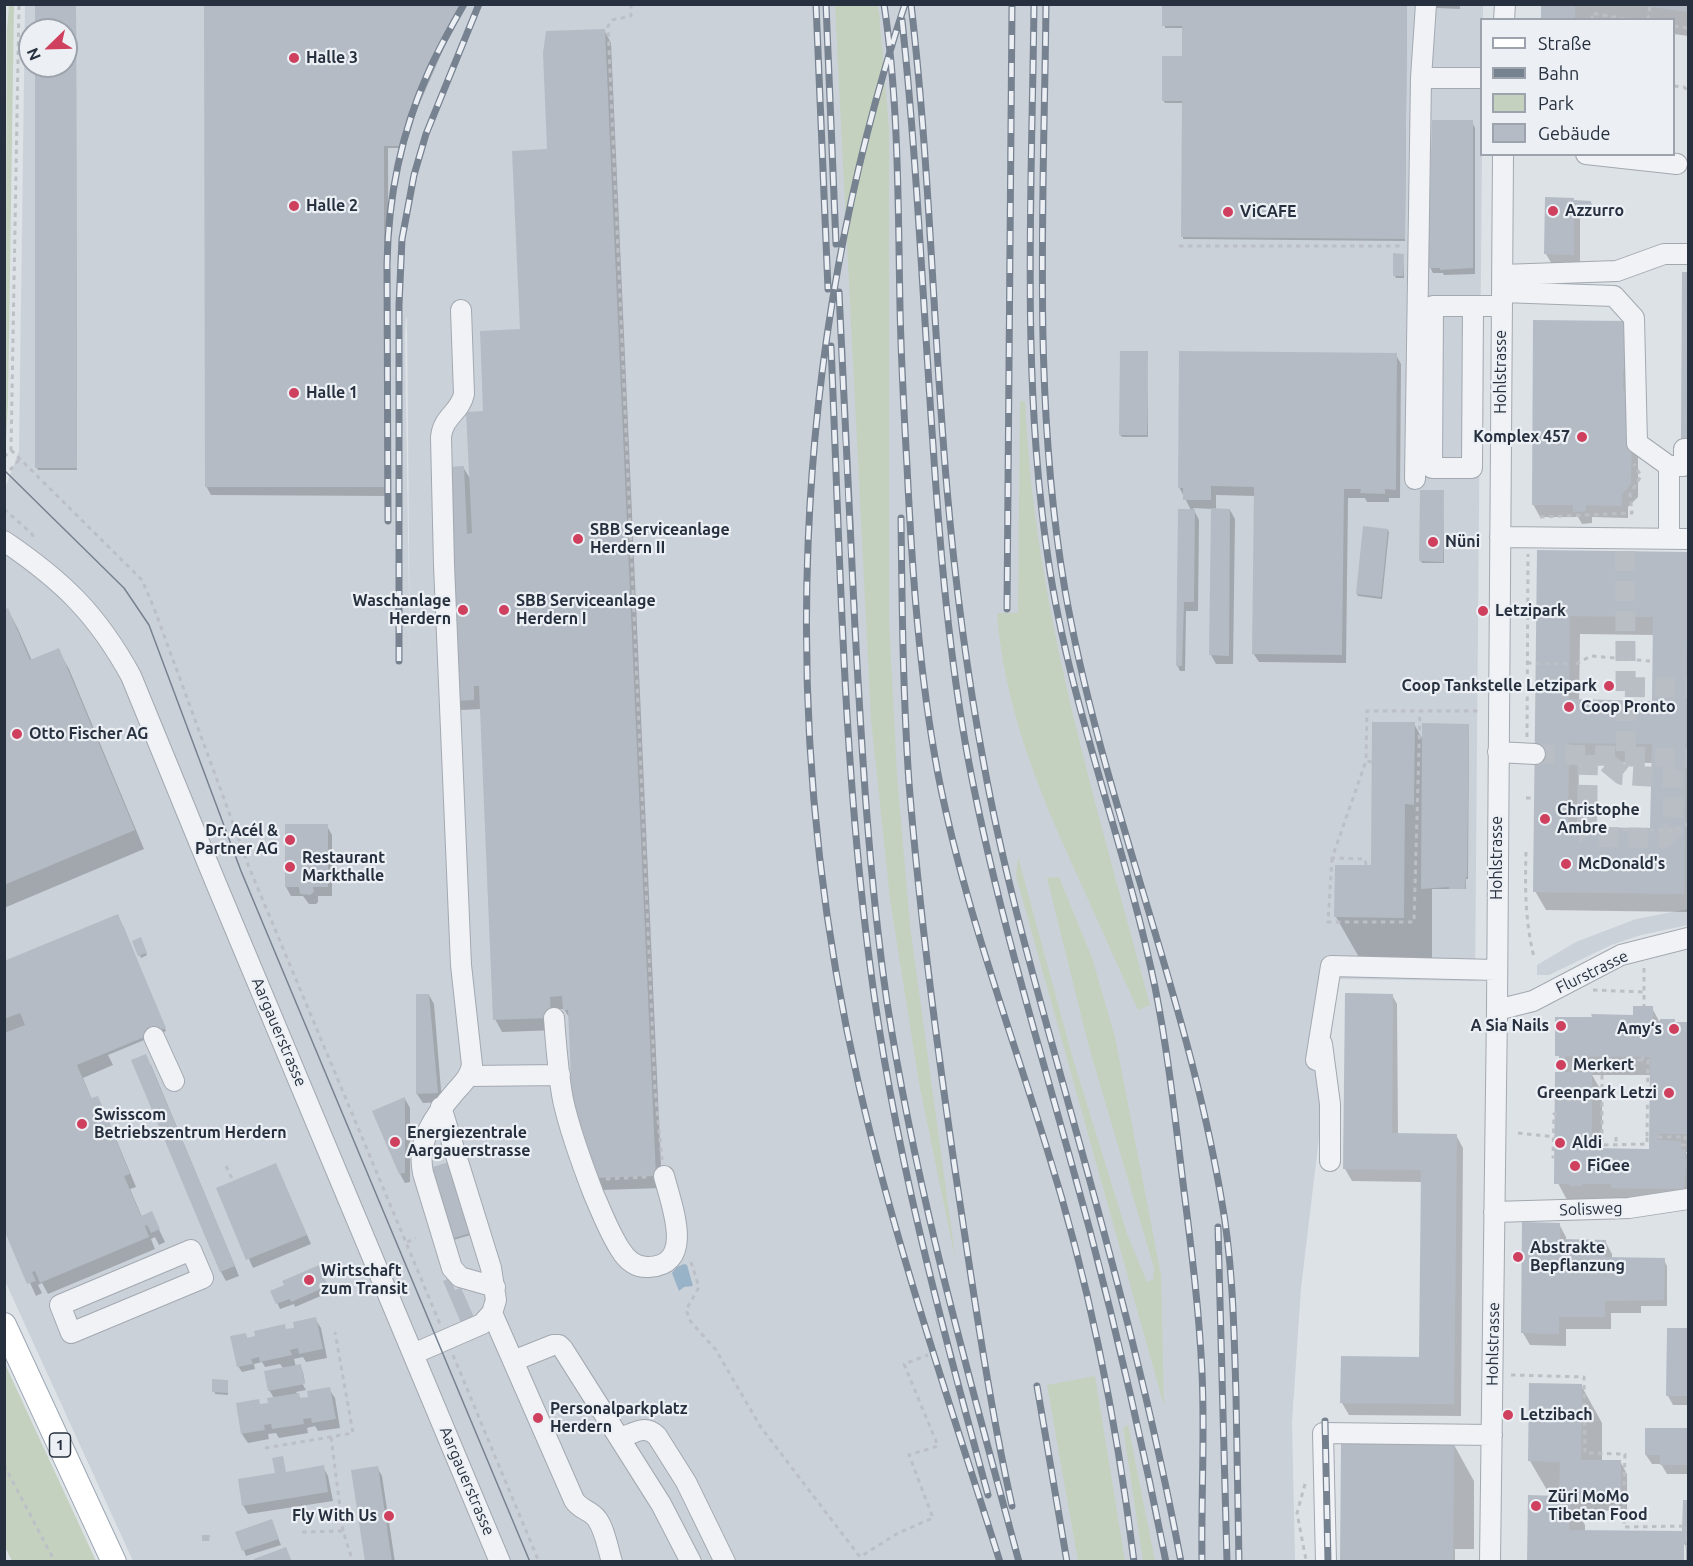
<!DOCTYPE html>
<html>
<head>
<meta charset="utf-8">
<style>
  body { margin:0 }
  #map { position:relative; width:1693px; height:1566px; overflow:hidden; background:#dde2e7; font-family:Ubuntu,sans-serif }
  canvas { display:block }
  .frame { position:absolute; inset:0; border:6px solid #27303e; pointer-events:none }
  .legend { position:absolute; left:1480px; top:18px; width:195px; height:138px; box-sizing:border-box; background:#ecf0f5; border:2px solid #9da3ac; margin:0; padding:8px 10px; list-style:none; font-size:18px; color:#27303e }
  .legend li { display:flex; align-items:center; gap:12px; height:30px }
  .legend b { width:30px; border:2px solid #9da3ac }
  .north { position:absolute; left:18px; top:18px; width:60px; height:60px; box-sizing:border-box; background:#ecf0f5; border:2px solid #9da3ac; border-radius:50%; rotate:247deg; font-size:16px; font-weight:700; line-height:24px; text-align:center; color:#27303e }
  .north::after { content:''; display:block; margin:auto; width:21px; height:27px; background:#ce405e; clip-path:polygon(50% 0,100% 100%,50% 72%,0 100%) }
</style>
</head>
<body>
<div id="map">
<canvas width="1693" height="1566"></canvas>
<div class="frame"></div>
<ul class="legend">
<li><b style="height:8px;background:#fff"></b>Straße</li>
<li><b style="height:8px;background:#778291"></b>Bahn</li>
<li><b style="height:16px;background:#c4d1be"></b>Park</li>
<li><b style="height:16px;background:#b4bbc4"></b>Gebäude</li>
</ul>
<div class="north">N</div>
</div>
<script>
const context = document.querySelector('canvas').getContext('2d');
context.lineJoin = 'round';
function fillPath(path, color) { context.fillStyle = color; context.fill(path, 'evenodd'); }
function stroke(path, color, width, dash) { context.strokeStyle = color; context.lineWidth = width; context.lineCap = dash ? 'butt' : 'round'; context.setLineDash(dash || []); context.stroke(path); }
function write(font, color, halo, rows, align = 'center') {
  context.font = font + ' Ubuntu,sans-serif'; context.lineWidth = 4.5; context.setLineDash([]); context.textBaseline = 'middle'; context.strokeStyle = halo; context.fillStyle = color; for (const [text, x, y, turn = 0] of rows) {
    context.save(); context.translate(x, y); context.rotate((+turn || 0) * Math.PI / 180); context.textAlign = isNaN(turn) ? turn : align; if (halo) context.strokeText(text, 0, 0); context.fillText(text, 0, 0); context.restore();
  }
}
fillPath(new Path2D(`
  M25,5H1483V19L1482,20V155L1475,981L1338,979L1301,1288L1292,1422L1295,1561H133L5,1281L4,491L19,451ZM30,30H66V66H30ZM406,318H407L410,661L405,336Z
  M1688,909V925L1641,935L1611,945L1549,975H1537V965L1576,942L1636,919Z`), '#cbd1d9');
fillPath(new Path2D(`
  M14,4L8,402L6,443L5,444L7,30L9,5Z
  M835,5H877L879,12L889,129V621L897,775L910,926L956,1263L919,1083L890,899L871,719Z
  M1020,401H1025C1034,609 1097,805 1150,1005L1138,1010C1118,966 1098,922 1078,877C1039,792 1004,707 997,613H1018Z
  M1018,857L1073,1059L1127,1234L1147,1282L1153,1280L1154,1268L1089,1047L1047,878L1059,877L1092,958L1115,1037L1161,1275L1164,1406L1016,876Z
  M5,1364L96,1561H12L5,1547Z
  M1095,1376L1125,1561H1078L1047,1385Z
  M1128,1425L1155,1561H1143L1123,1427Z`), '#c4d1be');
fillPath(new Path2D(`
  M684,1264L687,1265L693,1286L684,1287L679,1291L672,1273L677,1267Z`), '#98b2c8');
fillPath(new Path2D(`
  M36,4H76L77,470H38L37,468L36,66H66V30H36Z
  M206,4H468L447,41L418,107L405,148H388L389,496L211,495L206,486Z
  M1164,4H1407L1405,241L1183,239V103H1165L1163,100L1183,58V28H1165Z
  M1434,4H1460V9L1436,8Z
  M1543,4H1688V36L1674,34V20H1543Z
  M604,30L611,43L662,1188L601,1190L574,1122L570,1019L564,1009H557L558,1030L502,1032L495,1019L481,709L461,710L456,701L463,467L471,480L485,412L521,331L549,151Z
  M1472,122L1475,128V274L1444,275L1443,273H1433L1430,267Z
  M1575,202H1590L1592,204L1591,212H1580V267L1553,266L1546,254Z
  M1403,255L1404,278H1396L1394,275Z
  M1683,273H1688V445H1684Z
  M1621,323L1638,404V497L1628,507V518L1592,517V523L1582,524L1578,517H1540L1533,504Z
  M1147,353L1148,437H1122L1120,435Z
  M1396,355L1401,364L1400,498H1389V502H1367L1365,498H1348L1346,663L1259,662L1253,653L1255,496L1216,495V510H1230L1235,519L1233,664H1216L1211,655L1213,509L1193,508L1199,520L1198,611H1186L1185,671H1180L1177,665L1191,510L1179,487Z
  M1443,491L1444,563H1422L1421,561Z
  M1388,530L1389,532L1382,599L1358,596L1357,594Z
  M1538,552L1687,553L1688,556V912L1546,910L1535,891ZM1580,634L1654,635L1653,702L1579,701ZM1579,762L1653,763L1652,830L1578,829Z
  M8,610L18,629L32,661L58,650L69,669L144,849L4,908V611Z
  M1414,724L1423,740L1468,725L1469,728L1468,879H1466V889H1432V967L1364,966L1336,917L1373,867Z
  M327,826L332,835V896H318V902L316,904H309L303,896H291L286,887Z
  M117,916L124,928L166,1031L108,1055L113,1065L83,1078L92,1100L97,1098L104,1110L136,1187L130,1189L142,1217L151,1213L165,1242L159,1245L155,1237L151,1239L155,1249L48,1294L42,1283L38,1285L42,1293L36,1296L4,1226V963Z
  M140,939L147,955L141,958L134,941Z
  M429,995L434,1004L442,1102L423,1103L417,1094V996Z
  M1392,995L1397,1004L1398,1135H1456L1463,1148L1461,1416L1349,1415L1342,1403V1357L1420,1358L1422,1182L1352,1181L1345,1169Z
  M1652,1008L1659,1021L1688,1023V1152H1686L1688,1157V1207L1568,1202L1558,1183L1560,1059L1559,1056ZM1592,1075H1651V1150H1602V1092Z
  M133,1061L151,1065L239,1276L226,1281L221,1272Z
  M405,1099L410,1108V1182L405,1183L400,1174Z
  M276,1165L311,1244L253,1268L218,1189Z
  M428,1170L474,1234L450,1241Z
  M1559,1224L1566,1237V1241H1605L1612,1254V1258L1664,1260L1667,1266V1306H1641V1313H1611V1329H1566V1346L1530,1345L1523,1333Z
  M322,1272L330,1292L295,1307L294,1304L280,1309L272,1291Z
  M315,1319L321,1328L327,1358L306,1362L303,1357L294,1359L296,1367L300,1366L303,1372L305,1383L302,1377L299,1378L306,1390L296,1392L301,1399L309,1398L329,1389L335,1398L340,1428L318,1431L315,1426L307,1428L308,1433L279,1438L276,1433L268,1434L269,1439L248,1443L242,1434L258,1401L261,1405L270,1404L274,1398L269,1390L284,1369L280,1364L265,1367L262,1362L254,1364L255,1369L242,1372L238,1366L245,1334L248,1339L287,1331Z
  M1669,1329L1688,1330V1405H1673L1668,1396Z
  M214,1381H227L228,1395L215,1394Z
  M1581,1385L1602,1423V1461H1620L1627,1474V1511L1576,1510L1585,1525V1532L1684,1536V1501H1688V1562H1686V1546L1683,1543L1529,1562L1551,1497L1530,1461Z
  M1647,1429L1688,1430V1474H1667L1661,1464H1652L1646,1455Z
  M1453,1443L1474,1481V1549H1455V1562H1342Z
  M323,1467L328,1476L333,1501L248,1514L243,1505Z
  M377,1467L382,1476L395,1562H367Z
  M271,1521L281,1545L246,1556L237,1533Z`), '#0003');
fillPath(new Path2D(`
  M35,4H76L77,468H35V66H66V30H35Z
  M204,4H466L432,67L417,105L404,146H384V487H205Z
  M1162,4H1407L1405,239L1181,237L1182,101H1162V56H1182V26H1162Z
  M1541,4H1575V20H1541Z
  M1646,4H1688V12L1653,7Z
  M605,29L656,1176L593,1178L573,1123L568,1010H563L562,996L550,997L551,1018L493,1020L479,686H474V700L454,701L444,467L464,466L467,534L472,533L466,412L483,411L480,331L520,329L512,151L547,149L543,53L546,31Z
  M1432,120H1473V268L1440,270V268H1428Z
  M1545,197L1574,198V200L1591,201L1590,210H1574V255L1544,254Z
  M1393,253L1404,254L1403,276H1393Z
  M1682,272H1688V443H1681Z
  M1533,320L1629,321L1628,370H1623V390H1632L1631,484L1622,494V506L1586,505V511L1573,512V505H1532Z
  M1120,351H1148L1147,435H1119Z
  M1179,351L1397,353L1396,490L1385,489V494L1360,493L1361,489H1344L1342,655L1252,654L1254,487L1211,486V500H1183V488H1178Z
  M1420,490H1444L1443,562L1419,561Z
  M1211,508L1230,509L1229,656L1209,655Z
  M1178,509H1195L1194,602H1184L1182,666H1176Z
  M1363,526L1388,529L1381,597L1356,594Z
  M1537,550L1688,552L1684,894L1533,892ZM1570,616L1653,617L1652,701L1569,699ZM1569,743L1652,744L1650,828L1568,827Z
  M8,608L30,660L59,648L135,830L4,885V610Z
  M1372,722H1415L1414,805L1405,804L1404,918L1334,917L1335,865H1371Z
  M1422,723L1469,724L1467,877H1466L1465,889H1449V887L1421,889Z
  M285,824H328V887H313L314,892L310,895L300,894L299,887H285Z
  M118,914L166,1028L77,1065L91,1098L98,1096L130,1174L124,1176L141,1216L152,1211L160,1229L151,1233L147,1225L145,1226L149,1237L40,1283L35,1271L32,1272L36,1281L27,1284L4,1230V1033L25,1025L20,1013L4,1019V961Z
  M141,937L147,953L138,956L132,941Z
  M1345,993L1393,994L1392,1133L1457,1134L1454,1404L1340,1403L1341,1356L1419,1357L1421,1170L1343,1169Z
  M416,994H429L438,1093L416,1094Z
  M1633,1006H1653V1021L1660,1022V1019H1675V1022H1688V1134H1659L1658,1137V1140L1681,1141V1149H1685V1159H1687L1684,1189L1611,1188V1184H1582V1186H1569V1184H1554L1555,1072H1559V1056H1555V1017H1592L1591,1014L1633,1015ZM1565,1056L1650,1057L1649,1149L1592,1148V1072H1565Z
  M146,1054L235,1266L220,1272L131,1060Z
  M405,1097V1173L399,1174L372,1111Z
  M452,1161L474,1232L447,1240L426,1169Z
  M276,1163L307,1235L246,1260L216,1188Z
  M1522,1222L1560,1223V1239L1606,1240L1605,1257L1665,1258L1664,1300L1605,1301V1317H1559V1334L1521,1333Z
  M319,1265L328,1286L291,1302L290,1299L276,1304L270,1291L284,1285L282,1281Z
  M450,1278L455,1290L461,1288L474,1317L461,1323L443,1281Z
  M316,1317L323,1349L299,1354L298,1348L290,1350L292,1355L260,1362L259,1357L251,1359L253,1364L237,1367L230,1336L246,1333L247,1338L255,1336L254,1331L285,1324L286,1329L294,1328L293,1322Z
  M1667,1328H1688V1396H1666Z
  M301,1364L305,1384L268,1391L264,1371Z
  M212,1379L228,1380V1393L212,1392Z
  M1529,1383L1582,1384L1581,1460H1621V1499L1570,1498L1569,1530L1682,1531L1683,1500H1688V1543H1684V1562H1527L1528,1495L1559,1496L1560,1462L1528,1461Z
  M330,1387L336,1419L312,1423L311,1418L303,1419L304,1424L272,1429L271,1424L264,1425L265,1430L241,1434L236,1403L259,1399L260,1404L268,1403L267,1398L299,1393L300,1398L308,1397L307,1391Z
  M1645,1428H1688L1687,1465H1660V1455H1645Z
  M1341,1441L1454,1442L1453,1562H1340Z
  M283,1456L286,1472L324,1465L328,1492L242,1506L238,1479L275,1473L272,1458Z
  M378,1466L392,1562H365L351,1470Z
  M272,1519L279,1539L242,1551L235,1532Z
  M202,1535H210L209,1541H202Z
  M286,1547L292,1562H254V1559Z`), '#b4bbc4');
stroke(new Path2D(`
  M1625,551L1626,756
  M1625,687L1688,688
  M1535,754L1688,758
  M1588,755L1587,830L1592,837L1664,838L1673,830V778L1622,775L1599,756`), '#b9bec5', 20, [20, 10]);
const minor = new Path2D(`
  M1504,20L1505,4
  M1421,78H1482
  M1586,154L1677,164
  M1502,275L1617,271L1664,254H1688
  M1502,292L1614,296L1634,318L1637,443L1669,466H1684V449H1688
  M1473,306L1472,468H1432L1433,306H1502
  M461,310L464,394C460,413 443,416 441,437L444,565L461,965L472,1065C470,1077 462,1084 455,1092C435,1115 416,1141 423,1173L452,1268L460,1277L495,1287
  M1415,479L1421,78L1426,4
  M1500,537L1688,539
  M1669,539V466
  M4,541C63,581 97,614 131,676L215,881L500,1562
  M1498,752L1535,754
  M1497,1010L1533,1001L1621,955L1688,938
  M554,1018C556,1045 558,1073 563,1100C570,1132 582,1164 594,1195C602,1213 609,1232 620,1249C626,1259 635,1268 649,1267C696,1265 671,1204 664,1176
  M154,1037L174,1081
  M1322,1044L1330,1104V1161
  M1316,1060L1331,966L1496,970
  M469,1076L560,1075
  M1494,1212L1629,1208L1688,1199
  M191,1250L203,1278L71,1333L60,1305Z
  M492,1313L574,1500C580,1510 591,1510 597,1519C605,1530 608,1549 612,1562
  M413,1354L482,1324L492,1313L496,1300L491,1268L441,1107
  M513,1361L553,1345H559L563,1349L661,1504L691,1562
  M621,1438C634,1433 645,1424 657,1436L686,1482L725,1562
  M1326,1562L1323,1433L1492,1435
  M1490,1562L1497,1010L1503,154`);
const major = new Path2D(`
  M4,1325L114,1562`);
stroke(minor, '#a3a9b1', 22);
stroke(major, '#9ca7b3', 26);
stroke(new Path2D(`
  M631,4V16L612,20L608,26L655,1090L662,1160
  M1592,20V13L1629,20
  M1648,20L1650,6
  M1674,26L1688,28
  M1674,86L1684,87L1688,91
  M1179,246H1401
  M11,450L142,580L154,608L249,867L440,1324
  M4,457L11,450L19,4
  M10,470L20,459
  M4,509L32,534L35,540
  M1540,517L1632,513L1630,494L1641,476L1634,464
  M1528,609H1536
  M1527,663L1572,664
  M1576,664L1591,656L1650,661
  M1527,737L1528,554
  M1372,762L1366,761L1367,711H1480
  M1526,798H1534
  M1581,842V830H1673L1688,824
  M1526,852C1525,888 1525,921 1534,957
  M1332,858L1328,922H1414L1420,711
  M1366,865L1365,859L1332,858L1366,761
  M1644,968V1006
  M1593,990L1644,992
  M1643,1057L1642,1060H1648L1647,1137H1649
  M1642,1060L1602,1061V1145L1647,1144V1137
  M1518,1133L1556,1137
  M1616,1137V1145
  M1658,1137H1685
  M1681,1145H1685V1137H1688
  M1556,1157H1553L1554,1114H1557
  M226,1166L233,1181
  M606,1179L647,1177
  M407,1242L416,1238
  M691,1262L699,1287L686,1310L691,1322L716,1350L760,1426L860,1557L898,1533L933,1518L909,1455L938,1446L904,1364L928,1355
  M453,1355L539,1562
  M1511,1375L1584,1377L1585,1453L1625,1454L1624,1487
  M331,1437L343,1531
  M265,1448L353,1433L335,1332
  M4,1465L55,1562
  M1305,1484L1297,1513L1306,1560
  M1624,1501V1527L1687,1526V1548
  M302,1532L343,1531L353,1562`), '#bcc0c6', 3, [4.5, 4.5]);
stroke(minor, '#f0f2f6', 20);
stroke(major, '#fff', 24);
stroke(new Path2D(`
  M4,470L124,588L149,625L241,871L530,1562`), '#778291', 1.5);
const rail = new Path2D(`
  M816,4L828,289
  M826,4L836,244
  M884,4C899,104 898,206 900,307C901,360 904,413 907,466C912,569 919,673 938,774C963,903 1009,1025 1047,1149C1089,1282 1117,1423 1134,1562
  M905,4C790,352 777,730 859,1086C896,1247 950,1404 1000,1562
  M911,4C930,166 933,328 947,489C955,582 967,674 984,765C1006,886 1041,1003 1073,1120C1114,1266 1153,1413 1181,1562
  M1034,4C1032,188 1021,376 1048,558C1069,704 1125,842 1155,987C1168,1052 1175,1117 1183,1183C1191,1246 1199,1308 1202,1372C1205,1435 1201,1498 1202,1562
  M1046,4C1044,199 1032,399 1065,590C1101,796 1186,991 1221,1197C1233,1262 1234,1329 1236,1395C1237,1450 1238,1506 1239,1562
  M902,20C917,161 923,303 933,445C940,549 949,655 968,758C998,918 1048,1074 1090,1231C1119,1341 1144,1450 1166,1562
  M839,292C844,404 849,516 855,628C862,753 869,878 887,1002C916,1192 969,1376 1019,1562
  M831,346C840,552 843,760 870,965C893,1145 940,1320 988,1495
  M901,518C902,606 903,695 909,783C920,919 938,1055 958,1190C974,1296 989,1402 1012,1506
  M388,521L387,265C388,199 401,133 428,73C438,50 451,27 464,4
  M1007,609L1012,4
  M399,661V305L402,239L414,175L426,134L479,4
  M1218,1227L1227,1562
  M1037,1386L1067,1562
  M1325,1421L1328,1562`);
stroke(rail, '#778291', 7);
stroke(rail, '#ecf0f5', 4.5, [14]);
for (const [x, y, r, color] of [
  [294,58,6,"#ce405e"],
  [294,206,6,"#ce405e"],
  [1553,211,6,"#ce405e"],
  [1228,212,6,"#ce405e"],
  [294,393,6,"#ce405e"],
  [1582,437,6,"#ce405e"],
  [578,539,6,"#ce405e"],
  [1433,542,6,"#ce405e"],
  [463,610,6,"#ce405e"],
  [504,610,6,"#ce405e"],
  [1483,611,6,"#ce405e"],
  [1609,686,6,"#ce405e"],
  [1569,707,6,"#ce405e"],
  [17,734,6,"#ce405e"],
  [1545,819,6,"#ce405e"],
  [290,840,6,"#ce405e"],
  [1566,864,6,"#ce405e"],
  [290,867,6,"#ce405e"],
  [1561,1026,6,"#ce405e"],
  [1674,1029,6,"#ce405e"],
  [1561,1065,6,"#ce405e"],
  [1669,1093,6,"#ce405e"],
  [82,1124,6,"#ce405e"],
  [395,1142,6,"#ce405e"],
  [1560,1143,6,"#ce405e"],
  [1575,1166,6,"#ce405e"],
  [1518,1257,6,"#ce405e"],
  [309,1280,6,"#ce405e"],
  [1508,1415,6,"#ce405e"],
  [538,1418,6,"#ce405e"],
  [1536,1506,6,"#ce405e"],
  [389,1516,6,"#ce405e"]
]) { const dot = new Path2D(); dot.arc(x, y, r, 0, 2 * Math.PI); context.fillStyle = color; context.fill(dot); stroke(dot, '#ecf0f5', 2); }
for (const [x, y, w] of [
  [60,1445,21]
]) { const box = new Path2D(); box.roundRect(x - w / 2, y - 12, w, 24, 4.5); context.fillStyle = '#ecf0f5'; context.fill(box); stroke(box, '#27303e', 1.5); }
write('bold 15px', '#27303e', null, [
  ["1",60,1445]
]);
write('bold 16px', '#27303e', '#ecf0f5', [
  ["Halle 3",306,58],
  ["Halle 2",306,206],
  ["Azzurro",1565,211],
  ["ViCAFE",1240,212],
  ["Halle 1",306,393],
  ["Komplex 457",1570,437,"right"],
  ["SBB Serviceanlage",590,530],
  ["Herdern II",590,548],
  ["Nüni",1445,542],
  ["Waschanlage",451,601,"right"],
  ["Herdern",451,619,"right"],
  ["SBB Serviceanlage",516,601],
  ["Herdern I",516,619],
  ["Letzipark",1495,611],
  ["Coop Tankstelle Letzipark",1597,686,"right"],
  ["Coop Pronto",1581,707],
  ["Otto Fischer AG",29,734],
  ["Christophe",1557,810],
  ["Ambre",1557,828],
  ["Dr. Acél &",278,831,"right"],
  ["Partner AG",278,849,"right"],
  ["Restaurant",302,858],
  ["Markthalle",302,876],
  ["McDonald's",1578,864],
  ["A Sia Nails",1549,1026,"right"],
  ["Amy‘s",1662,1029,"right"],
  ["Merkert",1573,1065],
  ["Greenpark Letzi",1657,1093,"right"],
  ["Swisscom",94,1115],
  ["Betriebszentrum Herdern",94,1133],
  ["Energiezentrale",407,1133],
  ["Aargauerstrasse",407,1151],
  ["Aldi",1572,1143],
  ["FiGee",1587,1166],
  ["Abstrakte",1530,1248],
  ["Bepflanzung",1530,1266],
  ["Wirtschaft",321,1271],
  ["zum Transit",321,1289],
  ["Personalparkplatz",550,1409],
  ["Herdern",550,1427],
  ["Letzibach",1520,1415],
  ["Züri MoMo",1548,1497],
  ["Tibetan Food",1548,1515],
  ["Fly With Us",377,1516,"right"]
], 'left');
write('16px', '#27303e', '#ecf0f5', [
  ["Hohlstrasse",1501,372,-90],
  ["Hohlstrasse",1497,858,-90],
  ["Flurstrasse",1592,972,-26],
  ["Aargauerstrasse",279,1032,67],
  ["Solisweg",1591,1209,-2],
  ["Hohlstrasse",1493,1344,-89],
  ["Aargauerstrasse",467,1481,67]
]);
</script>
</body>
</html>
